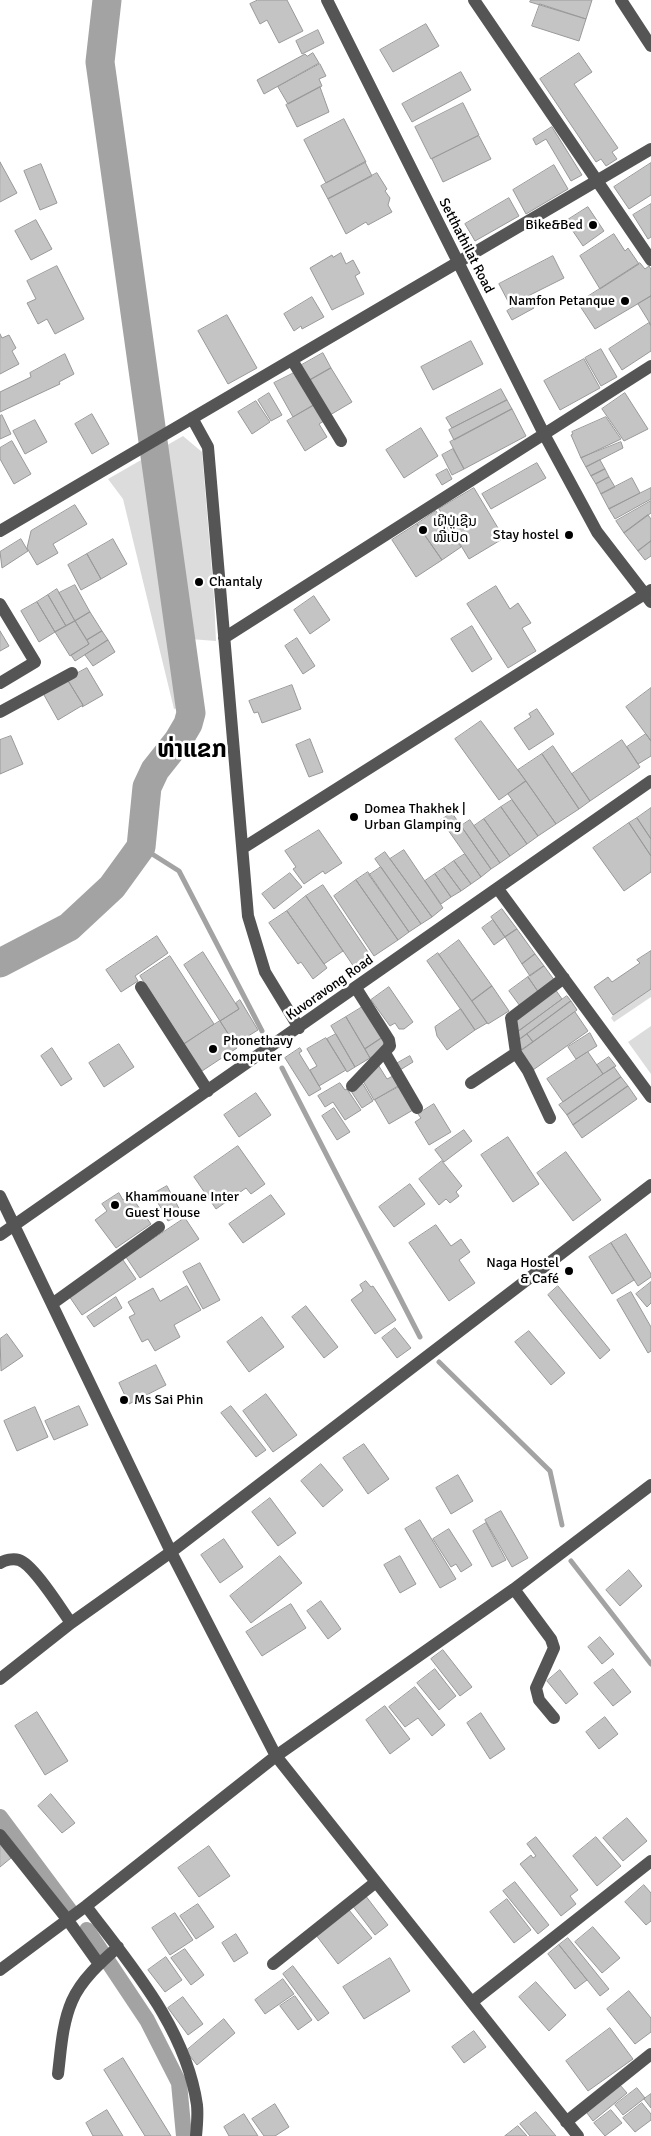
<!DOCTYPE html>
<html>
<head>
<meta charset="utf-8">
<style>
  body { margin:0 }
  canvas { display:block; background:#fff }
</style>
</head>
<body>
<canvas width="651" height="2136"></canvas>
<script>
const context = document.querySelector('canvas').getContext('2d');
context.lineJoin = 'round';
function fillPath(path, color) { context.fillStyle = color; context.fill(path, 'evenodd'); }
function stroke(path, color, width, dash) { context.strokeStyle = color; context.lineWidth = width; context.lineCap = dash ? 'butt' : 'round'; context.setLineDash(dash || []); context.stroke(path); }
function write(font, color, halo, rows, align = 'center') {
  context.font = font + ' Signika,"Noto Sans Lao",sans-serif'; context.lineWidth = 5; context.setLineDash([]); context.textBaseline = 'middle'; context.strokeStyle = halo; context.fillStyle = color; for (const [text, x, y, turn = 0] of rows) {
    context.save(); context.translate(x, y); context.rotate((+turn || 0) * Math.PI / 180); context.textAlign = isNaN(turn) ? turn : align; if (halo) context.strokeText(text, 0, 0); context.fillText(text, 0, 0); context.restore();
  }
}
fillPath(new Path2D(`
  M183,436L202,452L214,597L216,641L190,639L185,590L164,565L185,706L174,709L123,499L108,479Z
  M651,989V997L614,1022L611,1018L613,1015Z
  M651,1026V1074L628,1042Z`), '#dcdcdc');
stroke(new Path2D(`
  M141,847L179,871L262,1031
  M282,1068L420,1337
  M439,1362L550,1471L562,1525
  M571,1561L651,1664`), '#a3a3a3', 5);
stroke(new Path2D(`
  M0,1817L70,1911
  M87,1930L147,2020L179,2083L184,2136`), '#a3a3a3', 16);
stroke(new Path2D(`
  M0,963L69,927L112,887L141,847L147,787L155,770L178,741L188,724L191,713L100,62L107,0`), '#a3a3a3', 29);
const building = new Path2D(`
  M258,0H287L303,31L279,43L267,20L260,24L250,4Z
  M531,0H592L586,19L530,2Z
  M540,4L586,19L579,41L532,26Z
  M426,24L439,46L393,72L380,50Z
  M318,30L324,43L302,54L296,41Z
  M313,53L319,63L264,94L257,80L305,54L307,56Z
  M579,53L592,72L574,84L618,148L612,152L617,159L606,166L601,159L596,162L540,79Z
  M320,64L326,76L319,79L322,86L288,104L278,87Z
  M461,72L471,90L412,122L402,104Z
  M320,87L329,112L297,127L286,105Z
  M463,103L479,135L431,159L415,127Z
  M344,119L366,162L326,183L304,140Z
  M552,127L582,175L571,181L546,139L536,145L533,139Z
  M479,136L491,159L443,182L432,159Z
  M0,162L17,193L0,202Z
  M365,162L372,176L328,199L321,186Z
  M651,163V195L629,209L614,187Z
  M41,164L57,203L40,210L24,171Z
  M554,165L568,189L526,214L513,190Z
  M377,173L387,189L385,191L390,198L388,205L392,212L368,225L366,222L346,234L328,199Z
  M509,198L519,216L475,241L465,224Z
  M651,204V237L648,239L633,215Z
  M588,207L604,231L583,246L566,221Z
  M36,220L52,249L31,260L15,231Z
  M614,234L625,251L628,248L639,264L600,289L580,256Z
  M341,253L346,264L353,260L360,273L355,276L364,294L332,310L310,268L332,255L333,257Z
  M553,256L564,278L510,305L499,284Z
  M640,263L645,269L649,266L651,269V296L595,329L578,303Z
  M57,266L84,319L55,334L47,319L38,324L27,303L36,299L27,281Z
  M651,296V325L638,304Z
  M312,297L324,317L302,329L301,326L294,331L284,314Z
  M529,298L534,308L512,320L507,311Z
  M227,315L257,368L228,384L198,331Z
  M649,323L651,326V351L622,370L609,349Z
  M0,334L2,338L9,335L16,348L12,351L19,364L0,374Z
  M471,341L483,364L433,390L421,367Z
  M601,349L617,377L601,386L585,358Z
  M323,353L331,368L310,380L300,366Z
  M65,354L74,374L59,382L60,384L0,412V392L31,377L30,373Z
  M584,359L600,388L560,410L544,381Z
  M331,368L352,402L330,415L310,380Z
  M294,373L314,405L293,417L274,383Z
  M501,389L507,400L452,428L446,418Z
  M269,393L282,415L271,421L258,400Z
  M625,393L648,429L624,441L602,409Z
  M507,400L512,409L454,440L449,430Z
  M256,401L270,422L252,434L238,412Z
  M314,405L324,421L319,424L327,437L305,451L287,421Z
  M512,409L526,436L464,469L450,442Z
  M92,414L109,444L92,454L75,424Z
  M2,415L11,434L0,439V416Z
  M606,417L621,439L581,458L571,435L573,434L572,432Z
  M35,420L47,442L25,454L13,431Z
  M421,428L438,456L404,478L386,450Z
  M12,441L31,474L14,484L0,459V448Z
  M621,442L623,448L586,467L581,458Z
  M453,449L464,469L452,475L442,455Z
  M600,460L605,469L591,476L586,467Z
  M537,463L546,478L491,509L482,494Z
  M447,469L452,479L442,485L436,475Z
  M605,469L609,477L596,484L591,476Z
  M609,477L615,487L601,494L596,484Z
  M632,478L640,493L609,509L601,494Z
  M474,488L504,538L469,559L439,509Z
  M651,488V499L615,519L609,509Z
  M651,501V513L624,533L616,521Z
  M75,505L87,524L53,544L58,553L37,565L27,548L31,531Z
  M436,511L461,547L442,560L417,524Z
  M648,515L651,519V541L638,551L624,533Z
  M417,524L442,560L416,577L392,540Z
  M21,539L28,551L2,568L0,552Z
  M113,539L127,564L101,579L87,554Z
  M651,541V556L645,560L638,551Z
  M87,554L101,579L81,590L68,565Z
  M75,585L90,612L75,621L59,593Z
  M496,586L510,609L518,603L531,623L522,628L536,651L508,668L467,604Z
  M57,589L75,621L66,626L48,595Z
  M48,595L66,626L55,632L37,602Z
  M314,596L330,620L310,634L294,610Z
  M37,602L55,632L39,642L21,611Z
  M90,612L102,631L87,640L75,621Z
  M75,621L89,644L70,656L55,632Z
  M472,626L492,659L472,672L451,639Z
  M0,631L9,646L0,651Z
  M102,631L108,640L75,661L71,655L89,644L87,640Z
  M297,638L315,666L303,674L285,646Z
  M108,640L115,652L93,666L85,655Z
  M87,668L103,695L82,707L83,705L67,679Z
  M67,679L83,705L58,720L44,695Z
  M292,685L301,709L262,723L258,712L254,713L249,701Z
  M651,688V741L626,707Z
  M537,709L554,734L529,750L514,728L531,717L529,714Z
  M481,721L526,781L499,800L455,739Z
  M646,734L651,741V756L638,764L627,747Z
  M11,736L23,764L0,774V740Z
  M310,739L323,772L309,777L296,745Z
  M622,740L640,767L590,801L572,774Z
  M553,746L590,801L579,809L542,754Z
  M542,754L579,809L556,824L518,770Z
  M526,781L556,824L538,836L508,794Z
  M512,800L538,836L527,844L501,807Z
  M501,807L527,844L510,856L484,819Z
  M651,808V839L637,818Z
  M452,813L491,869L481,877L441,820Z
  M637,818L651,839V856L629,823Z
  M484,819L510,856L500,863L474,826Z
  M470,820L500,863L491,869L461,826Z
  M629,823L651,856V872L624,891L593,848Z
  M319,830L342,863L325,874L323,871L304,884L293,869L296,867L285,851Z
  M404,850L443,908L432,917L390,859Z
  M385,852L432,917L421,924L375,859Z
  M465,854L481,877L471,884L454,861Z
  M454,861L471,884L461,891L444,868Z
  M381,867L421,924L409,932L369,875Z
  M444,868L461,891L451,897L435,874Z
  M368,872L409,932L398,940L356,880Z
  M290,873L302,887L274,909L262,894Z
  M435,874L451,897L441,904L425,881Z
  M356,880L398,940L374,956L334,896Z
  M323,885L370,955L354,967L306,896Z
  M306,896L343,951L324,964L287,911Z
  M502,909L517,929L505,937L491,917Z
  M287,911L327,968L313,979L301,962L298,964L269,923Z
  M493,920L505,937L494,945L482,928Z
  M517,929L535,954L522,964L505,937Z
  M157,936L168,953L135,976L138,981L121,992L106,970Z
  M459,940L492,986L472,1001L439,955Z
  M651,951V989L613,1015L594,987L608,977L612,982L640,963L637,960Z
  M203,952L239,1009L220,1021L184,965Z
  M438,953L487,1023L475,1030L427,961Z
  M535,954L544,966L530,976L522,964Z
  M170,956L214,1024L184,1044L140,976Z
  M544,966L555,981L539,993L528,977Z
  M528,977L539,993L520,1006L509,991Z
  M492,986L509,1011L488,1024L472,1001Z
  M389,987L413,1022L404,1029H399L395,1023L390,1026L371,1000Z
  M555,989L562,999L516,1033L514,1020Z
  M567,996L571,1001L516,1042V1033Z
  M240,1000L258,1030L235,1044L220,1021L239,1009L236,1003Z
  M571,1001L577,1010L533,1042L527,1034Z
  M364,1006L383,1037L365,1049L346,1017Z
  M461,1009L475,1030L447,1050L437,1036L435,1027Z
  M575,1012L588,1031L533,1070L519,1052Z
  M346,1017L370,1058L355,1067L331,1026Z
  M220,1021L237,1048L202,1071L184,1044Z
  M590,1033L597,1046L576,1059L568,1047Z
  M336,1034L355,1067L347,1072L327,1039Z
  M527,1034L533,1042L522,1050L516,1042Z
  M383,1037L384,1049L370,1058L365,1049Z
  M326,1038L346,1070L319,1086L310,1070L317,1066L307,1049Z
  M119,1044L134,1067L104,1087L89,1063Z
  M52,1048L72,1079L61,1086L41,1056Z
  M300,1048L302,1051L299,1053L321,1089L309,1096L285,1058Z
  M588,1052L603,1074L563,1102L547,1079Z
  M410,1056L413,1062L400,1070L396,1064Z
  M609,1057L616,1066L603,1074L597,1065Z
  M377,1063L387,1079L393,1076L398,1086L374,1100L363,1081Z
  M614,1067L621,1077L567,1115L559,1105Z
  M621,1077L628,1086L573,1125L567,1115Z
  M340,1083L345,1090L347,1089L361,1110L345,1120L333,1102L325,1107L318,1096Z
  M363,1084L373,1101L362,1108L351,1091Z
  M628,1086L637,1099L582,1138L573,1125Z
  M399,1087L413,1110L389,1124L375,1100Z
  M256,1093L271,1115L239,1137L224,1115Z
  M434,1104L451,1132L429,1145L415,1122L421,1118L418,1114Z
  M334,1108L350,1132L337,1140L322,1116Z
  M464,1130L472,1141L444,1162L435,1150Z
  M508,1137L539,1184L513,1202L481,1155Z
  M238,1146L265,1184L251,1194L246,1188L216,1209L194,1177Z
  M566,1152L601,1200L573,1221L537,1173Z
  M442,1161L462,1186L456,1192L459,1196L450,1203L446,1199L439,1205L419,1179Z
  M410,1184L425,1204L394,1227L379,1207Z
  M167,1186L182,1214L168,1221L153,1194Z
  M119,1193L123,1200L130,1195L151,1224L116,1248L95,1220L107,1211L102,1204Z
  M271,1195L285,1214L243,1243L229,1224Z
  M185,1218L199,1239L140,1278L126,1257Z
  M436,1225L451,1246L461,1239L470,1252L459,1260L475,1283L449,1301L409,1243Z
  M626,1234L651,1274V1277L638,1286L611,1243Z
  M611,1243L634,1280L612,1294L589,1257Z
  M123,1260L136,1279L82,1315L69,1296Z
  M200,1263L220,1300L203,1309L183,1272Z
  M366,1281L371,1287L373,1286L396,1320L375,1334L351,1300L363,1291L360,1285Z
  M651,1282V1303L647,1307L636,1294Z
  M187,1286L201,1310L174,1325L180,1337L155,1351L148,1339L142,1342L129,1317L135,1314L128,1302L153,1288L160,1301Z
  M558,1286L610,1350L600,1359L548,1295Z
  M631,1292L651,1327V1351L648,1353L617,1300Z
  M116,1297L122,1308L94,1327L87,1317Z
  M306,1306L338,1347L324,1358L292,1317Z
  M262,1317L284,1347L249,1372L227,1342Z
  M395,1328L411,1348L397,1358L382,1338Z
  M529,1331L565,1373L551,1385L515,1342Z
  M7,1334L23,1356L1,1371L0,1339Z
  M156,1365L166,1385L129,1404L119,1383Z
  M266,1394L297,1435L273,1452L243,1411Z
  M79,1406L88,1425L54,1440L45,1421Z
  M231,1406L266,1450L256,1457L221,1413Z
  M35,1407L48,1437L17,1451L4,1421Z
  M364,1444L389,1479L368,1494L343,1458Z
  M321,1464L343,1490L323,1507L301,1481Z
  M458,1475L473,1501L451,1514L436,1488Z
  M270,1498L296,1533L278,1546L252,1512Z
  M501,1511L528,1558L512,1567L485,1520Z
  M420,1520L456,1579L440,1588L405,1529Z
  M486,1523L506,1560L492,1567L473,1531Z
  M449,1529L472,1565L461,1572L456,1564L451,1567L433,1539Z
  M224,1539L243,1567L220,1583L201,1555Z
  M280,1556L302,1583L251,1623L230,1596Z
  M400,1556L416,1584L400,1593L384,1565Z
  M629,1570L642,1586L620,1606L606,1590Z
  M321,1601L341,1629L328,1639L307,1611Z
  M291,1604L306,1628L262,1656L246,1632Z
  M600,1637L614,1654L602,1664L588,1647Z
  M443,1650L472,1687L460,1696L431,1659Z
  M435,1669L456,1696L439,1710L417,1683Z
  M613,1669L631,1692L613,1706L594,1683Z
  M560,1670L578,1694L566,1704L547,1681Z
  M415,1687L445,1725L432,1736L418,1718L405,1727L389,1707Z
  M385,1706L410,1739L390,1754L366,1720Z
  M37,1712L68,1761L45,1775L15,1726Z
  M481,1713L505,1749L490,1759L467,1723Z
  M605,1717L618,1734L599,1749L586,1732Z
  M51,1794L75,1823L62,1833L38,1806Z
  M627,1818L647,1841L623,1861L603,1838Z
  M536,1837L578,1890L570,1896L576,1904L561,1916L520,1864L531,1855L533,1858L536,1856L527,1844Z
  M596,1837L621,1866L597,1886L573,1856Z
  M0,1844L11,1858L0,1867Z
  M209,1846L230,1876L199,1897L178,1868Z
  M515,1882L549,1925L538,1934L503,1891Z
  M644,1885L651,1893V1921L646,1925L625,1902Z
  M365,1895L388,1925L375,1935L352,1905Z
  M507,1899L531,1930L514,1943L490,1912Z
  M198,1904L214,1927L196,1939L180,1916Z
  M349,1910L372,1938L338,1964L316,1935Z
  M175,1913L193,1940L170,1955L152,1928Z
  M593,1927L620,1958L602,1973L575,1942Z
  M236,1934L248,1953L234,1962L222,1943Z
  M568,1938L609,1989L600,1996L559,1945Z
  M559,1945L587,1980L575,1989L548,1954Z
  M185,1949L204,1975L191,1985L171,1958Z
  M166,1957L182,1980L165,1992L148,1970Z
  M390,1958L410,1991L364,2019L343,1987Z
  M293,1966L329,2013L318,2021L283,1974Z
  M283,1979L294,1994L265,2014L255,2000Z
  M536,1982L566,2015L549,2031L519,1997Z
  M629,1991L651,2018V2032L635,2044L607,2009Z
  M295,1996L312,2020L298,2030L280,2006Z
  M183,1997L203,2024L188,2035L168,2008Z
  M224,2019L235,2033L197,2065L186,2051Z
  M610,2028L633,2059L588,2091L566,2061Z
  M474,2031L486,2047L464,2063L452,2047Z
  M123,2058L171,2136H145L104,2070Z
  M620,2085L627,2093L593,2121L587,2113Z
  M637,2088L645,2098L623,2115L615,2105Z
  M651,2094V2108L644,2099Z
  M642,2103L651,2114V2120L635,2132L623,2118Z
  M275,2104L289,2127L275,2136H264L252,2119Z
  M107,2110L123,2136H93L86,2123Z
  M611,2110L622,2123L605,2136L594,2123Z
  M536,2112L556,2136H530L520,2124Z
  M244,2114L258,2136H229L224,2127Z
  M518,2126L527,2136H505Z`);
fillPath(building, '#c4c4c4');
stroke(building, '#999', 1);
stroke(new Path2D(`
  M327,0L544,434L597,532L651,602
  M474,0L651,260
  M621,0L651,46
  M292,360L341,441
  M192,418L208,447L248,916L265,972L299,1028
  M0,531L651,149
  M0,604L35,662L0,683
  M224,638L651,366
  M0,712L72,673
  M243,848L651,590
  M498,889L651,1097
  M141,987L208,1091
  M385,1053L417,1108
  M516,1053L528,1071L550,1118
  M471,1083L516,1053L511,1018L564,978
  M352,1086L390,1046L389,1040L356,988
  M0,1196L171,1552L276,1756L578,2136
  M0,1235L651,781
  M52,1304L159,1227
  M0,1563C5,1560 13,1558 19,1560C33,1564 61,1609 71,1623
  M514,1589L551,1639L554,1648L536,1688L539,1700L554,1718
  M0,1679L71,1623L171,1552L651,1185
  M0,1835L67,1919L99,1964
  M86,1906C131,1966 186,2028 197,2105C198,2115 197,2126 196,2136
  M273,1964L376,1882
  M0,1970L86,1906L276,1756L514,1589L651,1485
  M472,2002L651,1861
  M58,2074C61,2050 62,2024 72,2001C81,1980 101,1962 118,1947
  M566,2122L651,2054`), '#555', 12);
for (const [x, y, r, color] of [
  [593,225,5,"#000"],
  [625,301,5,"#000"],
  [423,530,5,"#000"],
  [569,535,5,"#000"],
  [199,582,5,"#000"],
  [354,817,5,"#000"],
  [213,1049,5,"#000"],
  [115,1205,5,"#000"],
  [569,1271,5,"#000"],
  [124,1400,5,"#000"]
]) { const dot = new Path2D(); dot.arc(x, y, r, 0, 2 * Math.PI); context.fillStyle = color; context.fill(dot); stroke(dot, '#fff', 2); }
write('14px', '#000', '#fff', [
  ["Bike&Bed",583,225,"right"],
  ["Namfon Petanque",615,301,"right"],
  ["ເຝີປູ່ເຊີນ",433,522],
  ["ໝີ່ເປັດ",433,538],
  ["Stay hostel",559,535,"right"],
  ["Chantaly",209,582],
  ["Domea Thakhek |",364,809],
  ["Urban Glamping",364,825],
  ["Phonethavy",223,1041],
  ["Computer",223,1057],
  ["Khammouane Inter",125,1197],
  ["Guest House",125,1213],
  ["Naga Hostel",559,1263,"right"],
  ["& Café",559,1279,"right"],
  ["Ms Sai Phin",134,1400]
], 'left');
write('14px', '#000', '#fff', [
  ["Setthathilat Road",466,246,63],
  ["Kuvoravong Road",330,988,-35]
]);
write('bold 24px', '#000', '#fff', [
  ["ທ່າແຂກ",192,751]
]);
</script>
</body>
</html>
